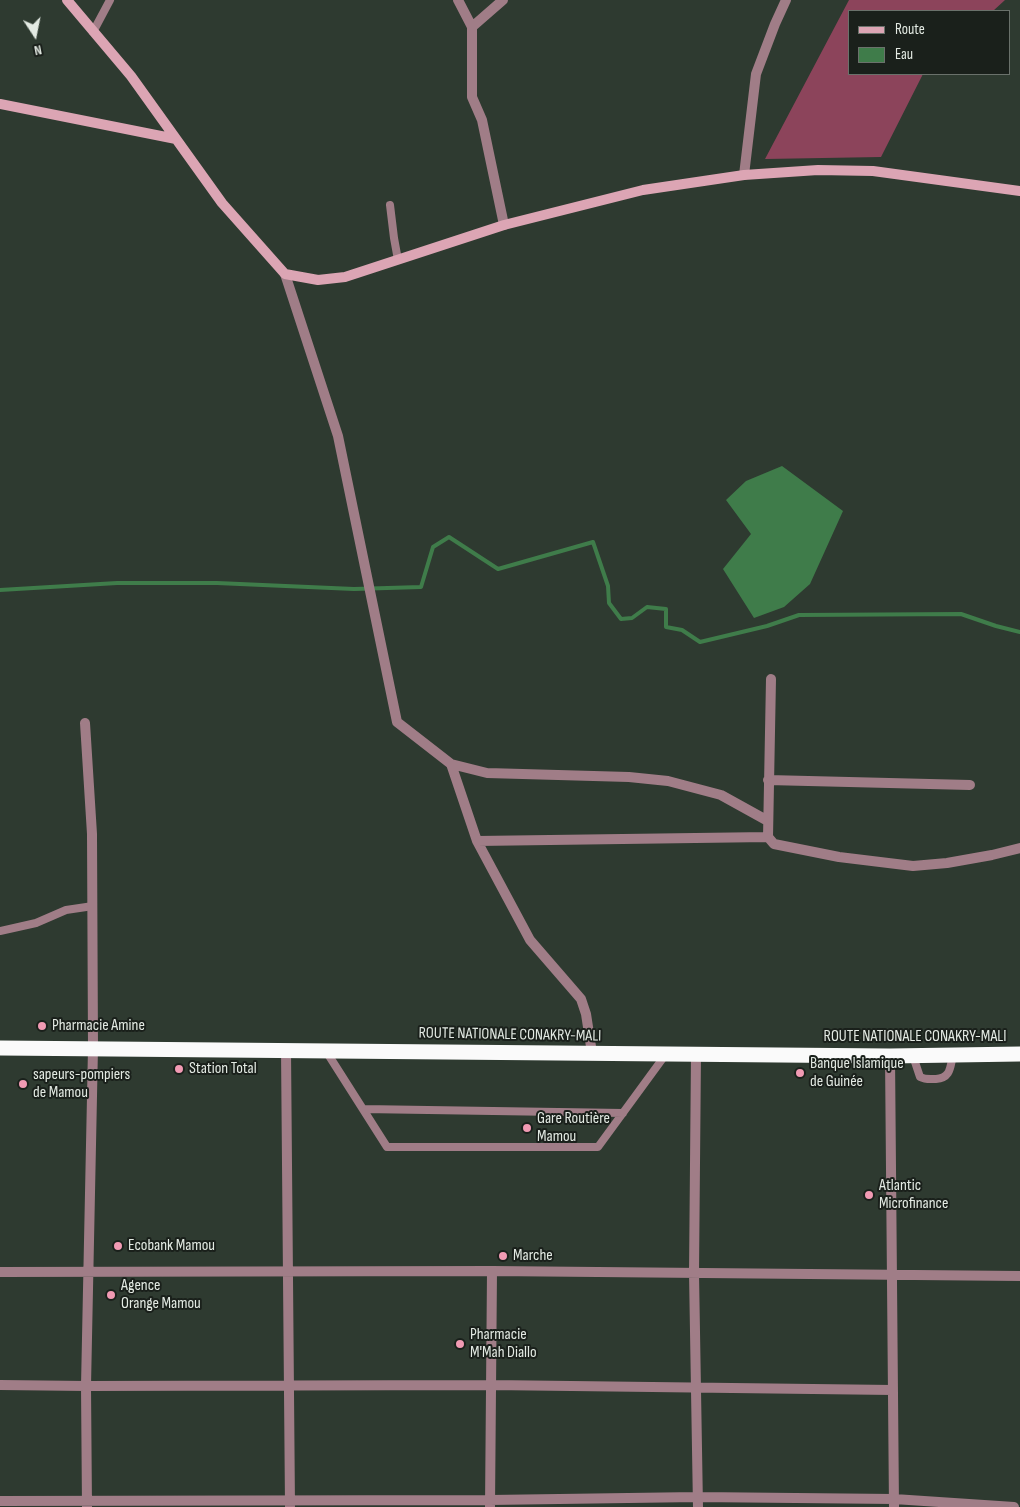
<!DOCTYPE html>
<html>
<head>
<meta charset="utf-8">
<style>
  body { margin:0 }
  #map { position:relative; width:1020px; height:1507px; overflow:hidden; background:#2e3a30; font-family:"Sofia Sans Condensed",sans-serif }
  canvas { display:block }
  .legend { position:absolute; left:848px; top:10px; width:162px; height:65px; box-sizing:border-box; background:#1a201b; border:1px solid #6a716b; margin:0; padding:6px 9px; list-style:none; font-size:15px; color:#e3eae3 }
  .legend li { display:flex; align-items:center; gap:10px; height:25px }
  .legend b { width:25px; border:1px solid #6a716b }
  .north { position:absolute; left:10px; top:10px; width:50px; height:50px; -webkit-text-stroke:4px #1a201b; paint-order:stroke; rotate:169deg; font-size:14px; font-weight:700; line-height:20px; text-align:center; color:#e3eae3 }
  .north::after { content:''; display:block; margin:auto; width:18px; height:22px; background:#e3eae3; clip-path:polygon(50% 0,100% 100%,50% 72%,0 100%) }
</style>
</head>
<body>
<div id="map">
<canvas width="1020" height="1507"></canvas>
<ul class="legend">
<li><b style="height:6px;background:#dca5b4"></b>Route</li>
<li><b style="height:14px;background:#3f7c4a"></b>Eau</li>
</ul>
<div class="north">N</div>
</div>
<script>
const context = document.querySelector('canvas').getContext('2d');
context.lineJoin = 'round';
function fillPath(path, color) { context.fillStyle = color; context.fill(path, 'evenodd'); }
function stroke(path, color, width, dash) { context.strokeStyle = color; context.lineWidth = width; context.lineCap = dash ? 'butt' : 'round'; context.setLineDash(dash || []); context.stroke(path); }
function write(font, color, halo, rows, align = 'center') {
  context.font = font + ' "Sofia Sans Condensed",sans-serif'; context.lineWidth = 4; context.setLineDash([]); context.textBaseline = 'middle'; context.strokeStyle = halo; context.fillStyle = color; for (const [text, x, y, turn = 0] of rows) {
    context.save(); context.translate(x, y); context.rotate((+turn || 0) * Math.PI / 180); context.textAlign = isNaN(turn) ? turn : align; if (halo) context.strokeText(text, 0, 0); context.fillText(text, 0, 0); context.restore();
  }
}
fillPath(new Path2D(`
  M849,0H1005L993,11H849V74H923L881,157L765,159Z`), '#8c445b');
fillPath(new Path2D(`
  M782,466L843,511L810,584L784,607L754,618L723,569L751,534L726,500L746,481Z`), '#3f7c4a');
stroke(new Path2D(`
  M0,590L117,583H217L354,589L421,587L433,547L449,537L498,569L593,542L608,586L609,603L621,619L632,618L647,607L666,609V627L682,630L700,642L767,626L799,615L961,614L996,626L1020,632`), '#3f7c4a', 4);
stroke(new Path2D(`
  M93,32L110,0
  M390,205L394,238L398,260
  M0,931L36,923L66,910L93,906
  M326,1051L387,1147H598L666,1054
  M913,1056L920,1077C926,1080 930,1079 936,1079C951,1078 950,1067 953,1055
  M363,1109L623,1113`), '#a07d87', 8);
stroke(new Path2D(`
  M458,0L472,27V97L482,120L504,225
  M472,27L503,0
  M744,175L756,74L775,24L786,0
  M285,274L338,436L397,722L451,764L487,773L629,777L668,781L721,795L768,821
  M771,679L768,837L774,844L839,857L913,866L947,863L992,855L1020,848
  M85,723L92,834L93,1048L86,1386L87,1507
  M451,764L477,841L530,940L581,999L586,1014L592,1053
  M768,780L970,785
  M477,841L768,837
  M286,1050L290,1506
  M696,1054L694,1273L698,1507
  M890,1056L894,1507
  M0,1272L492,1271L1020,1276
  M0,1385L86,1386L491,1385L893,1390
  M0,1501L490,1500L697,1497L894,1499L1014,1507
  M490,1507L492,1271`), '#a07d87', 10);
stroke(new Path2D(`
  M67,0L131,76L222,203L285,274L318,280L345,277L504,225L643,190L744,175L818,170L873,171L1020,191
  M0,104L176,139`), '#dca5b4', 10);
stroke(new Path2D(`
  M0,1048L890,1056L1020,1054`), '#fafafa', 15);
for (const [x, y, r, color] of [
  [42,1026,5,"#f19ab3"],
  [179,1069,5,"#f19ab3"],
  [800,1073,5,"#f19ab3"],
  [23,1084,5,"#f19ab3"],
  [527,1128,5,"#f19ab3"],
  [869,1195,5,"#f19ab3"],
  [118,1246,5,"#f19ab3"],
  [503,1256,5,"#f19ab3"],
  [111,1295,5,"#f19ab3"],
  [460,1344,5,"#f19ab3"]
]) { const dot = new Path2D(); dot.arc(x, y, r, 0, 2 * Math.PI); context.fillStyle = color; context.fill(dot); stroke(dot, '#1a201b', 2); }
write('16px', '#e3eae3', '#1a201b', [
  ["Pharmacie Amine",52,1026],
  ["Banque Islamique",810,1064],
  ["de Guinée",810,1082],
  ["Station Total",189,1069],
  ["sapeurs-pompiers",33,1075],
  ["de Mamou",33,1093],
  ["Gare Routière",537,1119],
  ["Mamou",537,1137],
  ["Atlantic",879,1186],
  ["Microfinance",879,1204],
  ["Ecobank Mamou",128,1246],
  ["Marche",513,1256],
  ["Agence",121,1286],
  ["Orange Mamou",121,1304],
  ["Pharmacie",470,1335],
  ["M'Mah Diallo",470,1353]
], 'left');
write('16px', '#e3eae3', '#1a201b', [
  ["ROUTE NATIONALE CONAKRY-MALI",510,1035,1],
  ["ROUTE NATIONALE CONAKRY-MALI",915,1037]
]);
</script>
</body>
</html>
